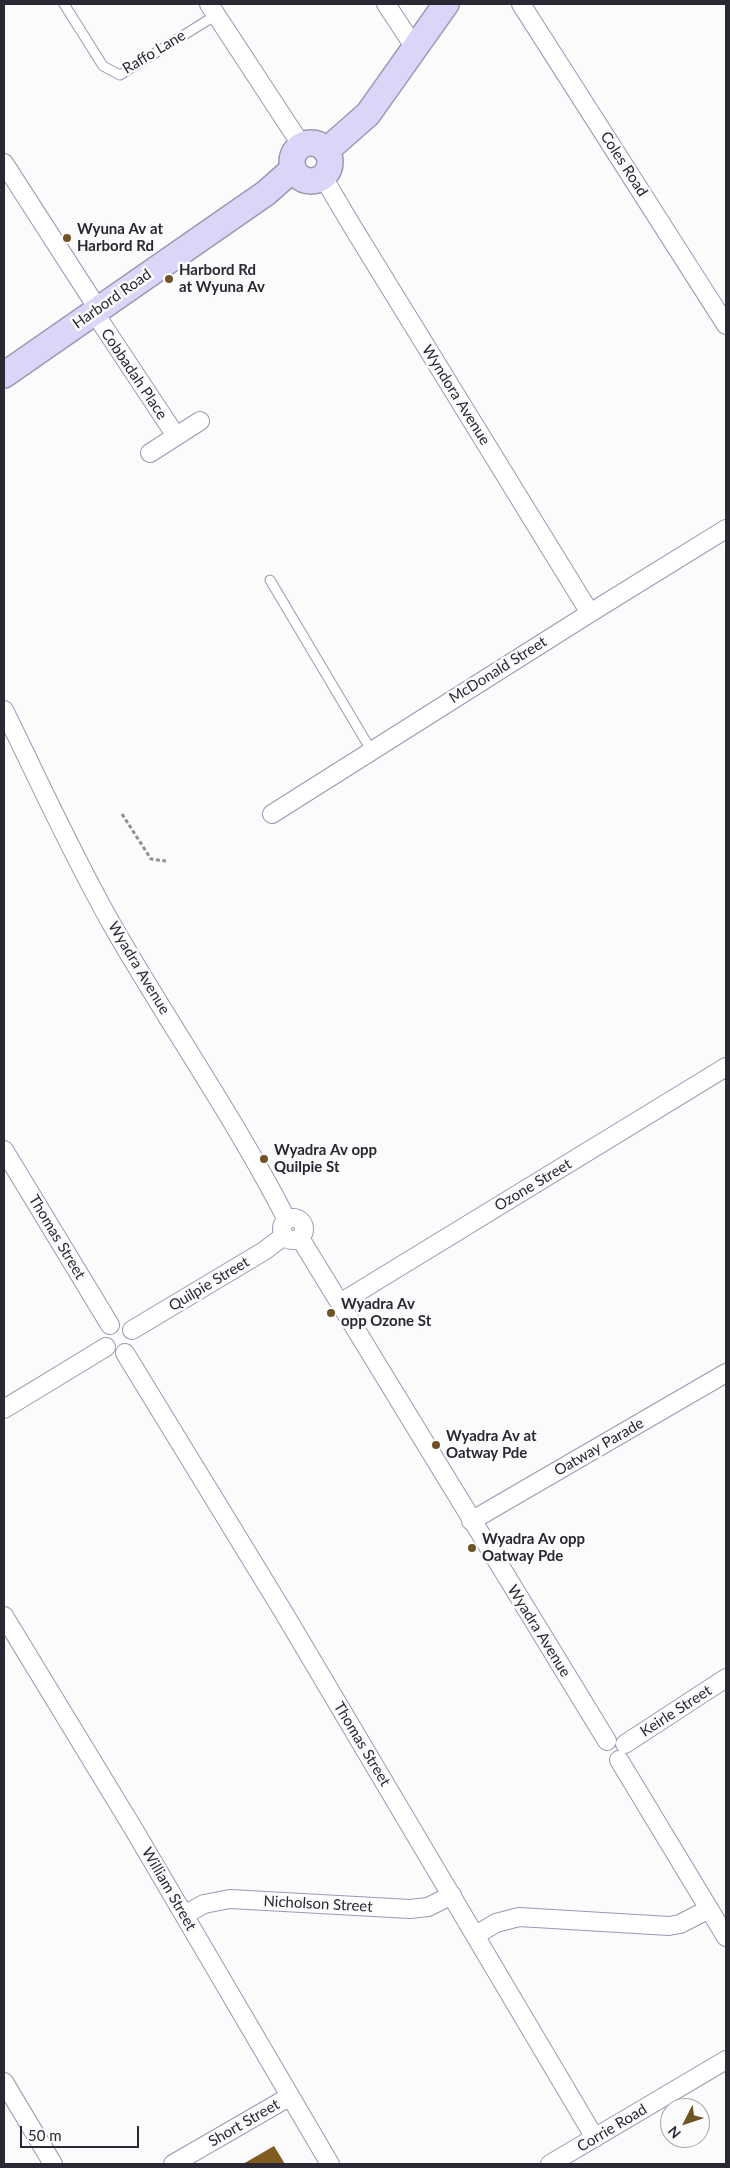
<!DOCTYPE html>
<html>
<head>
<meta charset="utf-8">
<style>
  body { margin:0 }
  #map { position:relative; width:730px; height:2168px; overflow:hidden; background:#fbfbfb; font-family:Lato,sans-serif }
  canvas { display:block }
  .frame { position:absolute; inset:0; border:5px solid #292833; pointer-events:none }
  .north { position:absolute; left:660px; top:2098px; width:50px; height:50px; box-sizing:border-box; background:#fbfbfb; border:1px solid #a7a7ab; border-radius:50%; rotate:229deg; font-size:14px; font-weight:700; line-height:20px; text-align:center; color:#292833 }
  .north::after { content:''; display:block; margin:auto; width:18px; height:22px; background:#6f5226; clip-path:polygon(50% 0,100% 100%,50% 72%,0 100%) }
  .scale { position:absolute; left:20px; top:2126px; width:119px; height:22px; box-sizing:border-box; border:2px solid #292833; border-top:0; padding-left:6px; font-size:15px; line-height:18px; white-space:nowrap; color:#292833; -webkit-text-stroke:4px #fbfbfb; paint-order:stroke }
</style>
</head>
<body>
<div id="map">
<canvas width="730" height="2168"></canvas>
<div class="frame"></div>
<div class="north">N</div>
<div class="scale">50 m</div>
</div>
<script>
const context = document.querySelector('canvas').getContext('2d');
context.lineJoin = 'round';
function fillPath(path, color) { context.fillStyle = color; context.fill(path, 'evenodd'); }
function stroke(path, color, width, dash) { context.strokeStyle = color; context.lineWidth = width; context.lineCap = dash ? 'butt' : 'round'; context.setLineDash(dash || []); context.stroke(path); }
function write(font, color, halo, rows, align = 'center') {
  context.font = font + ' Lato,sans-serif'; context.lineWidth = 5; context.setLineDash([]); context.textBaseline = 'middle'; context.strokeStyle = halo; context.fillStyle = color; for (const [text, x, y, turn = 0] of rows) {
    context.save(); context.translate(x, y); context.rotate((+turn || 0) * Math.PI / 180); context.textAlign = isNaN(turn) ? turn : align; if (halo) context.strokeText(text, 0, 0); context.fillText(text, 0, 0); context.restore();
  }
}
fillPath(new Path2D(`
  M274,2146L285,2164H243Z`), '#815c21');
const lane = new Path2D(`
  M64,4L103,66L120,75L216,15
  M270,580L371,750`);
const street = new Path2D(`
  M209,4L302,146
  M386,4L415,48
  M521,4L726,325
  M4,163L98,309
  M323,177L352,226L590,613
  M94,312L176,436
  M150,453L200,421
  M4,710C39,781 72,854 111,923C168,1023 235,1118 287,1220
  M272,814L590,613L726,529
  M4,1150L110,1325
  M282 1229a11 11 0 1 1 22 0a11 11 0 1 1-22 0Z
  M300,1238L607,1741
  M340,1303L726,1067
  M132,1330L264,1251L284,1236
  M125,1353L284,1613L595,2138
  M4,1409L106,1347
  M471,1521L726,1373
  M4,1616L133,1828L330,2164
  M625,1744L726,1678
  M619,1760L726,1937
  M184,1915L204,1904L230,1899L410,1909L428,1907L452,1895
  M476,1935L496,1923L519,1917L669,1926L680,1924L709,1909
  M4,2082L53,2164
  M173,2164L289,2097
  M550,2164L726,2060`);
const secondary = new Path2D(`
  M292 162a19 19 0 1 1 38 0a19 19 0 1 1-38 0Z
  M326,151L368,114L446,4
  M4,375L266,193L293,169`);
stroke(lane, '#9b97b4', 11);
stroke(street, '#9b97b4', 20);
stroke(secondary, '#9b97b4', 28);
stroke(new Path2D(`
  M122,814L151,859L166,861`), '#929197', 3, [4, 2.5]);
stroke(lane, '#fff', 9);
stroke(street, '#fff', 18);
stroke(secondary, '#dcd5f8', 25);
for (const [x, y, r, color] of [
  [67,238,5,"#6f5226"],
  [169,279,5,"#6f5226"],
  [264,1159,5,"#6f5226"],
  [331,1313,5,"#6f5226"],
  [436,1445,5,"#6f5226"],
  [472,1548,5,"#6f5226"]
]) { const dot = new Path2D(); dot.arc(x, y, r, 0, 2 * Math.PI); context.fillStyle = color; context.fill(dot); stroke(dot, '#fbfbfb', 2); }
write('15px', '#292833', '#fbfbfb', [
  ["Raffo Lane",154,52,-31],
  ["Coles Road",624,164,57],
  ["Harbord Road",112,299,-35],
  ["Cobbadah Place",134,374,56],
  ["Wyndora Avenue",456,395,58],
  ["McDonald Street",498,670,-32],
  ["Wyadra Avenue",139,968,59],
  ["Ozone Street",533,1185,-31],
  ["Thomas Street",57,1237,59],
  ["Quilpie Street",209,1284,-31],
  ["Oatway Parade",599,1447,-30],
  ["Wyadra Avenue",539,1631,58],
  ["Keirle Street",676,1711,-33],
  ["Thomas Street",362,1744,59],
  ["William Street",169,1889,60],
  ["Nicholson Street",318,1904,3],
  ["Short Street",244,2123,-30],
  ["Corrie Road",612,2128,-31]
]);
write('bold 15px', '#292833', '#fbfbfb', [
  ["Wyuna Av at",77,229],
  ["Harbord Rd",77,246],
  ["Harbord Rd",179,270],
  ["at Wyuna Av",179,287],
  ["Wyadra Av opp",274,1150],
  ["Quilpie St",274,1167],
  ["Wyadra Av",341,1304],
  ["opp Ozone St",341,1321],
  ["Wyadra Av at",446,1436],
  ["Oatway Pde",446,1453],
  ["Wyadra Av opp",482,1539],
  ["Oatway Pde",482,1556]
], 'left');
</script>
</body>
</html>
